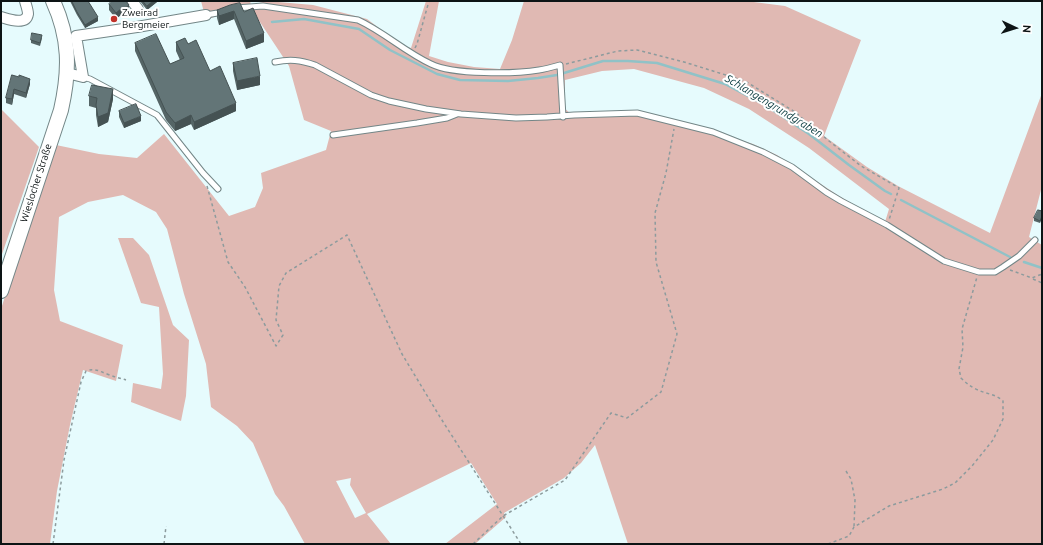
<!DOCTYPE html>
<html>
<head>
<meta charset="utf-8">
<style>
  body { margin:0 }
  #map { position:relative; width:1043px; height:545px; overflow:hidden; background:#e6fbfd; font-family:Ubuntu,sans-serif }
  canvas { display:block }
  .frame { position:absolute; inset:0; border:2px solid #0d1415; pointer-events:none }
  .north { position:absolute; left:995px; top:8px; width:40px; height:40px; -webkit-text-stroke:3px #fff; paint-order:stroke; rotate:94deg; font-size:11px; font-weight:700; line-height:16px; text-align:center; color:#0d1415 }
  .north::after { content:''; display:block; margin:auto; width:14px; height:18px; background:#0d1415; clip-path:polygon(50% 0,100% 100%,50% 72%,0 100%) }
</style>
</head>
<body>
<div id="map">
<canvas width="1043" height="545"></canvas>
<div class="frame"></div>
<div class="north">N</div>
</div>
<script>
const context = document.querySelector('canvas').getContext('2d');
context.lineJoin = 'round';
function fillPath(path, color) { context.fillStyle = color; context.fill(path, 'evenodd'); }
function stroke(path, color, width, dash) { context.strokeStyle = color; context.lineWidth = width; context.lineCap = dash ? 'butt' : 'round'; context.setLineDash(dash || []); context.stroke(path); }
function write(font, color, halo, rows, align = 'center') {
  context.font = font + ' Ubuntu,sans-serif'; context.lineWidth = 4; context.setLineDash([]); context.textBaseline = 'middle'; context.strokeStyle = halo; context.fillStyle = color; for (const [text, x, y, turn = 0] of rows) {
    context.save(); context.translate(x, y); context.rotate((+turn || 0) * Math.PI / 180); context.textAlign = isNaN(turn) ? turn : align; if (halo) context.strokeText(text, 0, 0); context.fillText(text, 0, 0); context.restore();
  }
}
fillPath(new Path2D(`
  M201,1H250L251,5L267,1L313,5L367,19L403,46L411,48L426,1H439L429,56L448,62L474,67L500,69L512,40L524,1H746L785,6L861,40L824,136L867,167L898,186L990,233L1042,93V186L1029,237L1026,241L1029,237L1042,245V544H628L595,445L581,463L564,478L504,513L506,517L475,544H445L497,504L471,463L367,514L391,544H305L284,506L275,494L253,443L237,426L211,407L206,364L184,294L167,229L156,212L123,195L88,202L59,217L54,290L60,321L123,345L116,381L83,370L70,425L57,491L50,544H1V309L40,187L56,145L99,154L137,158L164,134L229,216L255,207L263,188L261,173L326,150L331,131L304,120L289,66L252,10L236,9L206,20ZM634,69L704,88L749,109L809,148L889,209L885,222L901,232L839,196L777,155L753,144L711,131L631,112L570,113L564,108L565,80L602,71ZM351,478L350,485L366,513L355,518L336,481Z
  M1,109L39,147L1,257Z
  M118,238H133L149,255L173,325L189,340L186,396L181,421L131,402L133,383L161,389L163,374L159,307L141,303Z`), '#e0b9b3');
stroke(new Path2D(`
  M272,22L304,19L359,29L390,50L437,74L460,80L508,81L538,78L557,75
  M564,73L603,61H628L657,63L725,84L765,105L809,134L849,165L885,191L891,194
  M901,200L1010,257
  M1024,262L1042,268`), '#90c2c7', 2.5);
const service = new Path2D(`
  M236,8L263,6L358,20C384,32 405,52 431,64C453,75 515,74 539,70C546,69 553,67 560,65L563,117
  M206,15L223,12
  M275,62C290,59 300,60 315,65L371,95L389,101L426,109L461,114L516,118L547,117L574,115L637,113L713,132L763,152L792,167L826,192L841,201L887,225L944,261L979,272H995L1003,267L1019,256L1035,240
  M83,77L90,79L157,115L203,173L218,189
  M333,135L417,123L447,118L457,114`);
const minor = new Path2D(`
  M132,1L138,9
  M1,17C8,19 26,26 28,14C28,10 26,5 25,1
  M67,73L83,77L76,36L137,27L206,15`);
const secondary = new Path2D(`
  M1,291L61,110C70,70 70,38 53,1`);
stroke(service, '#738687', 7);
stroke(minor, '#738687', 12);
stroke(secondary, '#738687', 16);
stroke(new Path2D(`
  M415,48L417,44L429,1
  M566,64L618,51L637,50L684,62L745,81L795,112L829,141L861,166L899,188L889,220
  M207,186L228,262L245,287L276,346L283,335L276,320L279,286L286,273L347,235L402,354L440,417L521,544
  M1010,270L1032,278L1042,274
  M1033,279L1042,283
  M846,471L851,479L855,500L854,527
  M53,544L64,460L81,382L86,371C95,368 99,371 107,374C114,377 120,378 126,380
  M164,544L166,526
  M473,544L503,516L565,480L611,413L627,418L661,392L677,334L656,262L655,213L666,173L674,129
  M828,544L849,536L854,527L889,506L943,489L955,483L972,466L993,440L1003,419V401C996,394 986,394 978,390C971,387 966,383 961,378L959,369L963,347L962,329L977,277`), '#8c9b9d', 1.5, [3, 3]);
stroke(service, '#fff', 5);
stroke(minor, '#fff', 10);
stroke(secondary, '#fff', 14);
fillPath(new Path2D(`
  M70,1H88L98,21L85,28L77,15Z
  M140,1H157V2L147,10Z
  M109,4L129,11L123,16L122,14L116,19L109,10Z
  M217,10L244,12L264,42L246,49L234,19L219,25L217,18Z
  M42,38L40,46L31,43V40Z
  M176,42L188,44L210,71L236,111L194,130L191,124L175,131L166,120L135,51V43L170,64L180,60L176,51Z
  M233,63L260,85L237,90L233,71Z
  M12,75L30,84L26,98L14,94L12,105L6,103V98Z
  M89,96L113,99L108,122L98,127L96,115V108L89,106Z
  M119,111L141,121L124,128L119,117Z
  M1042,211V219L1040,223L1034,221V218Z`), '#556566');
fillPath(new Path2D(`
  M153,1H157V2L147,10V6Z
  M129,5V11L123,16V10Z
  M122,8V14L116,19V13Z
  M234,11V19L219,25V16Z
  M98,17V21L85,28V25Z
  M2,31V36L1,41V36Z
  M264,33V42L246,49V41Z
  M260,76V85L237,90V81Z
  M30,79V84L26,98V93Z
  M14,89V94L12,105V99Z
  M113,89V99L108,122L98,127V117Z
  M236,103V111L194,130V122Z
  M191,115V124L175,131V123Z
  M141,116V121L124,128V123Z`), '#455253');
const building = new Path2D(`
  M72,1H88L98,17L85,25L77,12Z
  M112,1H126L129,5L123,10L122,8L116,13L109,4Z
  M143,1H153L147,6Z
  M240,3L244,12L253,8L264,33L246,41L234,11L219,16L217,10L230,5Z
  M32,33L42,35L40,43L31,40Z
  M156,34L170,64L184,58L176,42L185,38L188,44L196,40L210,71L220,66L236,103L194,122L191,115L175,123L166,112L135,43Z
  M257,58L260,76L237,81L233,63Z
  M12,75L19,77V75L30,79L26,93L14,89L12,99L6,98Z
  M92,85L113,89L108,113L98,117L96,105L97,98L89,96Z
  M136,104L141,116L124,123L119,111Z
  M1038,210L1042,211V216L1040,221L1034,218Z`);
fillPath(building, '#637577');
stroke(building, '#455253', 1);
for (const [x, y, r, color] of [
  [114,19,4,"#c0322a"]
]) { const dot = new Path2D(); dot.arc(x, y, r, 0, 2 * Math.PI); context.fillStyle = color; context.fill(dot); stroke(dot, '#fff', 1.5); }
write('10px', '#0d1415', '#fff', [
  ["Zweirad",122,13],
  ["Bergmeier",122,25]
], 'left');
write('10px', '#0d1415', '#fff', [
  ["Wieslocher Straße",36,183,-72]
]);
write('italic 11px', '#013438', '#fff', [
  ["Schlangengrundgraben",774,106,31]
]);
</script>
</body>
</html>
